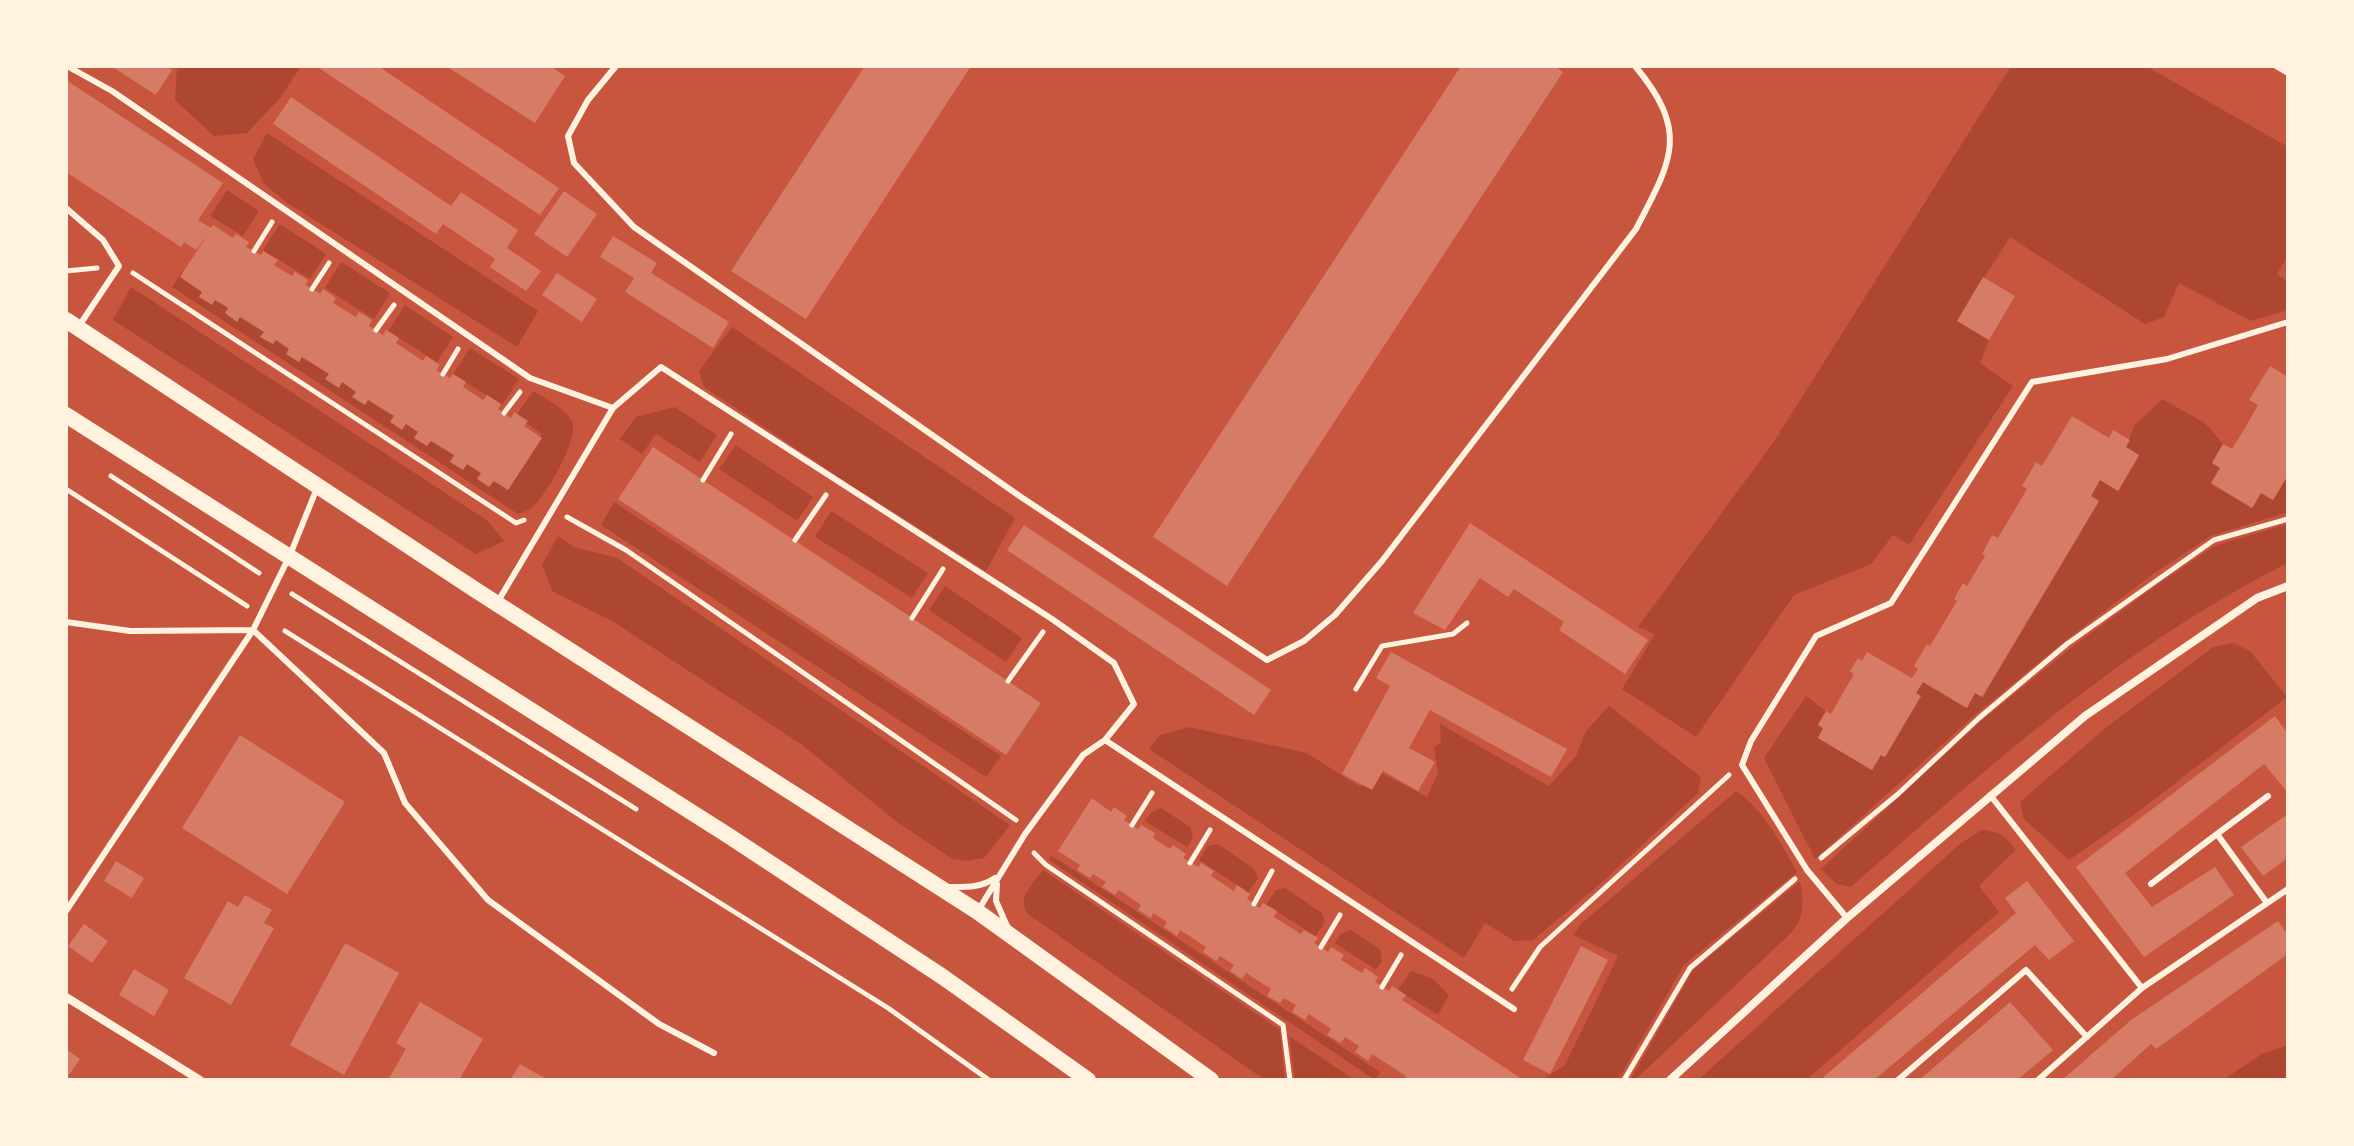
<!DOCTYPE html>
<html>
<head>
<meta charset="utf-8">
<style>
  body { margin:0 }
  #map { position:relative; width:2354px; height:1146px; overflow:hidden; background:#c8553d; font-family:Ubuntu,sans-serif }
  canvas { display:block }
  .frame { position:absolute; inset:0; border:68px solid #fff3e0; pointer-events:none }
</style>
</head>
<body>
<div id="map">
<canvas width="2354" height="1146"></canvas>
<div class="frame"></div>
</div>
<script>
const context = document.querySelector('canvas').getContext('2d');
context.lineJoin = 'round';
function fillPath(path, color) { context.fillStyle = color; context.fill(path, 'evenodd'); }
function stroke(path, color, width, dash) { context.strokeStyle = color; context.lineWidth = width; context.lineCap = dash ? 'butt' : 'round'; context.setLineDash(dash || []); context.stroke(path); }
fillPath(new Path2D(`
  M177,66H301L281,97L247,133L214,136L175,100Z
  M2011,66H2146L2288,147V255L2277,274L2288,282V310L2251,321L2179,283L2164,317L2145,324L2010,237L1957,321L1989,340L1980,363L2013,386L1909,545L1893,535L1871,564L1794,595L1696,737L1622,689L1655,634L1638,627L1773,443Z
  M267,133L538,311L517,347L289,204L264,184L253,159Z
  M227,190L259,211L243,236L210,216Z
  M280,224L326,254L310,279L263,250Z
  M341,262L390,293L374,319L325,288Z
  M182,272L507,487L542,434L516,416L533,391C546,399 566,408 572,422C579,439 547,493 534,506C530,510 524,512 518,514L172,287Z
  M131,287L488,521L504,541L476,554L113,320Z
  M405,305L453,337L437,362L388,331Z
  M732,327L1015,518L986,571L846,482L704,387L699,371Z
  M470,348L519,379L502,405L453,374Z
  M2162,399L2205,423L2223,444L2212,463L2220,468L2211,484L2252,508L2261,493L2273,500L2288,475V512L2211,536L2153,574L2065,641L1975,715L1815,859L1764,758L1806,696L1826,711L1818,724L1823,728L1818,738L1871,770L1881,755L1885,757L1921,696L1916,693L1923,682L1966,708L1975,693L1983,697L2099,501L2091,496L2100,480L2119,490L2139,456L2126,447L2134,426Z
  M675,407L717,435L700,462L656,434L642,454L620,439L636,417Z
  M736,445L813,497L797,521L719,469Z
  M614,502L1001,756L986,777L601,525Z
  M831,511L928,573L912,598L815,537Z
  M2288,524V563C2124,645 1988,767 1851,887L1837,884L1821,869L1981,721L2072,647L2157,585L2214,546Z
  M558,536L574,547L617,558L1010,825L984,858L968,861L952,859L897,822L801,744L612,621L553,592L542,565Z
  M945,586L1022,638L1006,662L929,610Z
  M2233,643L2250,651L2287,697L2139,811L2069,860L2024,819L2020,802L2103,730L2213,647Z
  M1609,706L1701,777L1698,793L1599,885L1533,940L1514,941L1485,923L1464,958L1149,749L1160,735L1189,727L1307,753L1360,787L1374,769L1427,797L1438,773L1434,748L1441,742L1440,724L1549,786L1576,756L1586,731Z
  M1736,791C1765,811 1780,842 1797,872L1684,965L1618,1080H1542L1565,1065L1618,956L1573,935L1582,923Z
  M1161,808L1190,827L1193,838L1187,847L1145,821L1152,812Z
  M1982,830C1999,831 2007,837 2016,850L1979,886L1999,912L1806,1080H1698L1961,843Z
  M1218,844L1254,869L1258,878L1248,892L1199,860L1208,846Z
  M1051,855L1380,1072L1375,1080L1049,860Z
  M1043,870L1280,1030L1285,1080H1265L1028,914C1016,898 1033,884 1043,870Z
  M1800,881C1804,902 1805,917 1791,933L1635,1080H1630L1693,970Z
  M1285,888L1322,913L1325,922L1316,936L1266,905L1276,890Z
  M1351,930L1380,949L1382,961L1376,970L1335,943L1341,934Z
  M1411,971L1433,979L1449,995L1438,1015L1398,990Z
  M1289,1036L1355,1080H1295Z
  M2288,1045V1080H2223L2262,1054Z`), '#ae4732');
fillPath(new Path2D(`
  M111,66H165L172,70L156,95Z
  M316,66H378L559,188L540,215Z
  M446,66H550L565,76L535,123Z
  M865,66H971L806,319L731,271Z
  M1461,66H1554L1563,72L1227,586L1153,537Z
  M66,80L223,183L198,220L211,228L213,225L233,238L236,234L249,242L246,247L261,255L263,251L278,260L274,265L292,276L295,272L308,280L306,285L320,294L323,289L336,298L333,303L356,317L359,312L372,320L369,326L383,335L386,330L399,338L396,343L423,361L426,356L440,365L436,370L450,378L453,374L466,382L463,387L483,400L487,395L501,404L498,409L511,418L514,412L528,421L524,426L542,438L508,490L494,481L489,487L477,479L481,473L467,464L463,470L450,462L454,455L431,441L427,446L414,438L418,432L406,424L402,430L390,422L394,416L368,400L365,405L352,397L356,392L342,382L339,388L325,379L329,374L302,357L299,362L286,354L289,349L276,340L273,344L260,337L264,332L240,317L237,322L225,313L228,308L215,300L212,305L199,297L202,292L180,277L208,234L196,250L184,242L181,247L66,172Z
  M291,97L451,206L461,192L518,230L507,248L541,271L526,291L490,267L495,259L443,224L436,234L273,124Z
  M564,191L597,214L567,257L534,234Z
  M613,236L657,263L651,273L729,322L713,348L625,292L634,278L600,257Z
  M557,273L597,299L582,322L542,295Z
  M1983,277L2015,296L1989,340L1957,321Z
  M2270,366L2288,377V475L2273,500L2261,493L2252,508L2211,483L2220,468L2212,463L2223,444L2232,449L2245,428L2258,405L2249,400Z
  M2072,416L2109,438L2113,430L2130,440L2126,447L2139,455L2118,491L2100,480L2091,496L2099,501L1982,697L1975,693L1967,708L1923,682L1916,693L1921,696L1885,757L1881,755L1872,770L1818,738L1823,728L1818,725L1826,711L1831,714L1839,700L1854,674L1850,671L1858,658L1862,661L1867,652L1912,678L1918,669L1914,666L1927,644L1930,646L1957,601L1954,599L1963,583L1967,586L1985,556L1982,554L1992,535L1998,538L2027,489L2022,486L2036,462L2042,466Z
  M653,447L1041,703L1006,755L618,499Z
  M1470,523L1648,640L1625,674L1559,630L1564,622L1514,589L1508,597L1480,578L1445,630L1413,613Z
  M1024,525L1271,690L1254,715L1007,550Z
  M1391,652L1567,749L1551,777L1430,710L1409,748L1435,762L1418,791L1383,771L1372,790L1342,774L1390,686L1376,678Z
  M2275,716L2288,734V793L2264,764L2125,873L2152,907L2215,867L2234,895L2144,957L2076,867Z
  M240,735L345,802L287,894L182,828Z
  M1092,798L1111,812L1114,807L1127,816L1124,820L1138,829L1141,825L1155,833L1153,838L1170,849L1173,845L1186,854L1183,858L1198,867L1201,863L1214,871L1211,876L1234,891L1237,885L1250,894L1247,899L1260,908L1263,903L1277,911L1274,917L1301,934L1304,930L1318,938L1314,943L1328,952L1331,947L1344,955L1341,960L1362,973L1365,968L1378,977L1375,982L1389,991L1392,986L1406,995L1402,1000L1519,1077L1517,1080H1403L1406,1076L1372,1054L1368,1061L1355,1052L1359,1046L1345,1037L1341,1043L1327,1035L1331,1029L1309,1014L1305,1020L1292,1012L1296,1005L1284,998L1280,1003L1267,996L1271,989L1246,973L1242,979L1230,971L1234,965L1220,956L1216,961L1203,952L1206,947L1180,930L1177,936L1164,927L1167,922L1153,913L1151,918L1138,910L1141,905L1119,890L1115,895L1102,887L1106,882L1093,874L1090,878L1077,870L1080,865L1058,851Z
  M2288,814V858L2263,876L2241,847Z
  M116,861L144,878L132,898L104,881Z
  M2027,881L2074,941L2049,960L2035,945L1874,1080H1820L2016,913L2005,898Z
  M245,895L272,910L264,923L274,928L231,1005L184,978L228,901L238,907Z
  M2278,921L2288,935V954L2156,1049L2151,1044L2111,1080H2062L2131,1020Z
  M84,924L108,941L92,963L68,946Z
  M345,943L399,973L344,1075L290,1045Z
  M1581,946L1608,960L1550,1074L1523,1060Z
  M134,969L169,990L154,1016L119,995Z
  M420,1002L483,1039L459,1080H388L406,1049L396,1043Z
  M2010,1002L2053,1050L2017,1080H1919Z
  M66,1049L80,1059L66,1079Z
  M520,1064L548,1080H510Z`), '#d67c66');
stroke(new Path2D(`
  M254,251L272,222
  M66,271L97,268
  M133,273L516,523L524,520
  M312,289L329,263
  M376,330L394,305
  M443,374L458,349
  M504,413L520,392
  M111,476L259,573
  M703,480L731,434
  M66,489L247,606
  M567,517L626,550L1016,820
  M795,540L826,495
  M292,594L636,809
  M912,618L943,569
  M285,631L888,1008L989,1080
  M1008,681L1043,632
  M1356,689L1382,646L1453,634L1467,623
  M1132,825L1152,793
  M1034,853L1046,865L1283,1025L1290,1080
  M1821,858L1898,794L1979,718L2067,644L2214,540L2288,519
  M1190,863L1210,830
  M1254,904L1272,871
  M1321,947L1340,915
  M1382,987L1401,955
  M1512,989L1540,947L1729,775
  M1624,1080L1690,968L1795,879`), '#fff3e0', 5);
stroke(new Path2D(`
  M67,66L112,91L530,378L613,408
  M616,66L588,100L568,136L574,163L634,227L1021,497L1267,660L1304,641L1335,615L1382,561L1636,229C1672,160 1690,132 1635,66
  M2276,66L2288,73
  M66,208L103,240L119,266L79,326
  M497,603L613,408L661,367L1052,619L1114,663L1134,704L1105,740L1083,755L1025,834L979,909
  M66,622L130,631L253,630L384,753L405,803L488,900L659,1024L714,1053
  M1105,740L1514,1009
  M1990,795L2142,988L2038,1080
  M2217,834L2268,796
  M997,884L996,901L1007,926
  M2151,884L2217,834L2267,903
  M949,887C965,887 981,888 995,878
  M66,911L253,630L290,555L317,488
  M1847,918L1807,870L1742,765L1751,741L1816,636L1891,603L2032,382L2167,359L2288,322
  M2142,988L2288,889
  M1898,1080L2026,970L2087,1037`), '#fff3e0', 6);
stroke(new Path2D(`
  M66,997L200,1080
  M1670,1080L1847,918L2085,716L2257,598L2288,586`), '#fff3e0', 8);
stroke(new Path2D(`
  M66,320L474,589L978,912L1211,1080
  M66,415L729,836L943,977L1088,1080`), '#fff3e0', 16);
</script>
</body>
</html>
